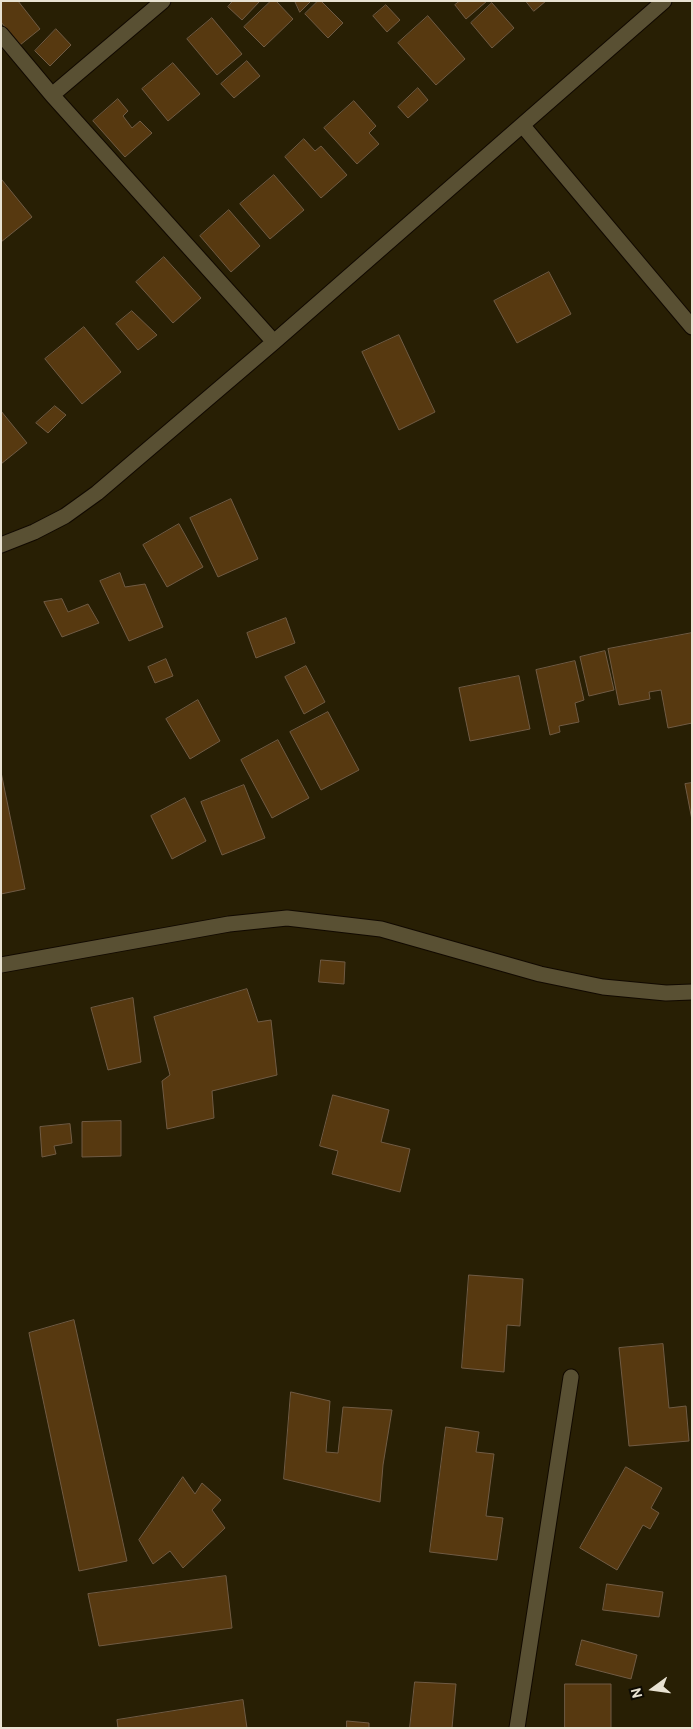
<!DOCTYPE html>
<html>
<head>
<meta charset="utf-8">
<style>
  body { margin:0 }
  #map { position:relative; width:693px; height:1729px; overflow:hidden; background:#281f04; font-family:Overpass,sans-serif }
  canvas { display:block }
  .frame { position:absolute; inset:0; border:2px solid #e8e2d2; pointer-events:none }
  .north { position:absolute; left:628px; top:1664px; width:50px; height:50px; -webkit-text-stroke:4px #0d0a02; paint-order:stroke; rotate:256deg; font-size:14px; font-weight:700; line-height:20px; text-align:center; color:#e8e2d2 }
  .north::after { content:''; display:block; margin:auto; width:18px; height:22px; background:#e8e2d2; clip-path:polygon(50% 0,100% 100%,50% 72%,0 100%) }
</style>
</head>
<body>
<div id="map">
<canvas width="693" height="1729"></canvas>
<div class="frame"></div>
<div class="north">N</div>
</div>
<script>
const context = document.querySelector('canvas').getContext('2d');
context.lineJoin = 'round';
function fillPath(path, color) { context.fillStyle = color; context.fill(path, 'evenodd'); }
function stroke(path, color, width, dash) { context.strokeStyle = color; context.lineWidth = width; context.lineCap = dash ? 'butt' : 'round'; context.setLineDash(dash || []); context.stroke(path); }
const building = new Path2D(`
  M1,1H18L40,29L20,45L1,22Z
  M233,1H260L242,20L228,7Z
  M271,1H276L293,19L264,47L244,27Z
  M295,1H311L300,12Z
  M318,1H321L343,23L328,38L305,14Z
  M460,1H487L466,19L455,5Z
  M526,1H546L534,11Z
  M492,3L514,28L492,48L471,23Z
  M386,5L400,20L387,32L373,16Z
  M428,16L465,59L436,85L398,43Z
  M212,18L242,54L217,75L187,39Z
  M56,29L71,45L50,66L35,51Z
  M247,61L260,76L234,98L221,84Z
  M173,63L200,94L168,121L142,89Z
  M418,88L428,100L408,118L398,107Z
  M118,99L128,111L123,116L132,128L140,121L152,133L125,157L93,121Z
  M354,101L376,126L369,133L379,144L357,164L324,128Z
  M304,139L315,151L321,146L347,175L321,198L285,157Z
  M274,175L304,210L270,239L240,204Z
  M2,180L32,217L1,242V181Z
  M229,210L260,246L231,272L200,236Z
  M164,257L201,298L173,323L136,282Z
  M549,272L571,314L517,343L494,301Z
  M132,311L157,335L138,350L116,324Z
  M84,327L121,372L82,404L45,359Z
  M399,335L435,412L399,430L362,352Z
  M55,406L66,415L48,433L36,423Z
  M1,411L27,443L1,464Z
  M231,499L258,559L218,577L190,518Z
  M179,524L203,567L167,587L143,545Z
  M120,573L125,587L145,584L163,627L129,641L100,581Z
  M62,599L68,612L88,604L99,623L62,637L44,602Z
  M286,618L295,643L256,658L247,633Z
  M692,633V723L668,728L661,690L649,692L650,699L619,705L608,649Z
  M605,651L614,690L589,696L580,657Z
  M166,659L173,676L155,683L148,667Z
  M575,661L584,700L575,703L579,722L559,726L560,732L550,735L536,670Z
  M306,666L325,702L304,714L285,677Z
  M519,676L530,729L470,741L459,688Z
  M198,700L220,741L190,759L166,719Z
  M328,712L359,770L321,790L290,732Z
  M278,740L309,798L272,818L241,760Z
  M1,772L25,889L1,894Z
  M692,783V820L685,784Z
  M244,785L265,838L222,855L201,802Z
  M185,798L206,841L172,859L151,816Z
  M321,960L345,962L344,984L319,982Z
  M247,989L258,1022L271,1020L277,1075L212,1091L214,1118L167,1129L162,1081L170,1075L154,1017Z
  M133,998L141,1062L108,1070L91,1008Z
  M333,1095L389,1110L381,1142L410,1149L400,1192L332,1174L338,1151L320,1146Z
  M121,1121V1156L82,1157V1122Z
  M70,1124L72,1143L54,1146L56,1154L42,1157L40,1127Z
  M469,1275L523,1279L520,1326L507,1325L504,1372L462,1368Z
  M74,1320L127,1561L79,1571L29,1333Z
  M663,1344L669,1408L686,1406L689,1441L629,1446L619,1348Z
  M291,1392L330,1401L326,1452L338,1453L343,1407L392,1410L383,1465L380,1502L284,1479Z
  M446,1427L479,1432L476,1452L494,1454L486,1516L503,1518L497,1560L430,1552Z
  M626,1467L662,1488L651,1508L659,1513L650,1529L643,1525L617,1570L580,1548Z
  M183,1477L195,1494L202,1483L221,1500L212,1510L225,1528L183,1568L170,1551L153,1564L139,1540Z
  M226,1576L232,1628L99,1646L88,1594Z
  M607,1584L663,1592L659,1617L603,1610Z
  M582,1640L637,1655L631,1679L576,1665Z
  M415,1682L456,1684L452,1728H410Z
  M565,1684H611V1728H565Z
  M243,1700L247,1728H118L117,1720Z
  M347,1721L369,1723V1728H347Z`);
fillPath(building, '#573910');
stroke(building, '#705b44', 1);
const minor = new Path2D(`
  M1,34L52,95L274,342
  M52,95L163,1
  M523,126L692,327
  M1,545L34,532L65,516L97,493L274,342L664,1
  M1,965L229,924L287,918L381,929L540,974L603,987L666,993L692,992
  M517,1728L571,1377`);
stroke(minor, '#110900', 17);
stroke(minor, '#595033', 15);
</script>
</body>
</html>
